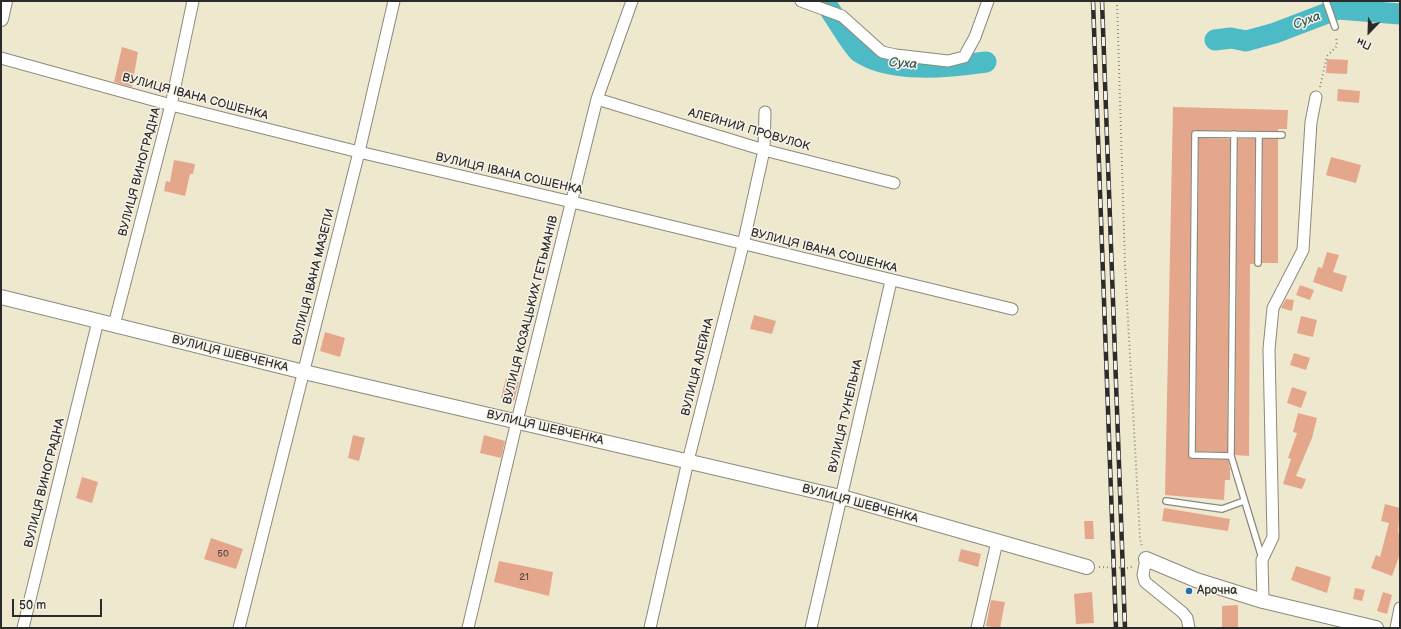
<!DOCTYPE html>
<html>
<head>
<meta charset="utf-8">
<style>
  body { margin:0 }
  #map { position:relative; width:1401px; height:629px; overflow:hidden; background:#eee8ce; font-family:"Balsamiq Sans",sans-serif }
  canvas { display:block }
  .frame { position:absolute; inset:0; border:2px solid #2b2b2b; pointer-events:none }
  .north { position:absolute; left:1349px; top:12px; width:40px; height:40px; -webkit-text-stroke:3px #f7f3e8; paint-order:stroke; rotate:203deg; font-size:11px; font-weight:700; line-height:16px; text-align:center; color:#2b2b2b }
  .north::after { content:''; display:block; margin:auto; width:14px; height:18px; background:#2b2b2b; clip-path:polygon(50% 0,100% 100%,50% 72%,0 100%) }
  .scale { position:absolute; left:12px; top:599px; width:90px; height:18px; box-sizing:border-box; border:2px solid #2b2b2b; border-top:0; padding-left:5px; font-size:12px; line-height:14px; white-space:nowrap; color:#2b2b2b; -webkit-text-stroke:3px #f7f3e8; paint-order:stroke }
</style>
</head>
<body>
<div id="map">
<canvas width="1401" height="629"></canvas>
<div class="frame"></div>
<div class="north">Пн</div>
<div class="scale">50 m</div>
</div>
<script>
const context = document.querySelector('canvas').getContext('2d');
context.lineJoin = 'round';
function stroke(path, color, width, dash) { context.strokeStyle = color; context.lineWidth = width; context.lineCap = dash ? 'butt' : 'round'; context.setLineDash(dash || []); context.stroke(path); }
function fillPath(path, color) { context.fillStyle = color; context.fill(path, 'evenodd'); }
function write(font, color, halo, rows, align = 'center') {
  context.font = font + ' "Balsamiq Sans",sans-serif'; context.lineWidth = 3; context.setLineDash([]); context.textBaseline = 'middle'; context.strokeStyle = halo; context.fillStyle = color; for (const [text, x, y, turn = 0] of rows) {
    context.save(); context.translate(x, y); context.rotate((+turn || 0) * Math.PI / 180); context.textAlign = isNaN(turn) ? turn : align; if (halo) context.strokeText(text, 0, 0); context.fillText(text, 0, 0); context.restore();
  }
}
stroke(new Path2D(`
  M824,1C831,10 852,47 859,52C891,74 950,67 986,62
  M1215,40L1231,38L1246,41L1275,33L1338,9L1400,14`), '#4dbbc5', 21);
fillPath(new Path2D(`
  M122,47L138,52L132,87L114,82Z
  M1327,59L1348,60L1347,74L1326,73Z
  M1338,89L1360,91L1359,103L1337,101Z
  M1173,107L1288,110L1287,129H1278V131L1195,130L1191,134L1188,455L1192,459L1228,460L1230,469V480H1225L1224,500L1165,495Z
  M1199,138L1230,139L1227,452L1196,451Z
  M1238,139H1255L1254,264H1250L1249,456L1235,455Z
  M1263,139H1278V263H1262Z
  M1331,157L1361,165L1356,183L1326,175Z
  M174,160L195,164L193,174H190L185,196L164,191L166,181L170,182Z
  M1327,252L1339,255L1333,272L1347,276L1342,292L1313,282L1318,267L1322,268Z
  M1300,285L1314,290L1310,300L1296,295Z
  M1286,299L1294,300L1292,311L1281,308Z
  M754,315L776,321L772,334L750,329Z
  M1301,316L1317,320L1313,337L1297,333Z
  M325,332L345,338L340,357L320,351Z
  M1294,353L1310,358L1306,370L1290,365Z
  M506,378L519,382L514,401L501,398Z
  M1292,387L1307,392L1301,408L1287,403Z
  M1298,413L1317,418L1312,438L1296,476L1306,479L1302,489L1283,484L1291,459L1288,458L1297,433L1293,432Z
  M353,435L365,438L359,461L348,458Z
  M484,435L505,441L501,458L480,453Z
  M82,477L98,482L92,503L76,498Z
  M1385,504L1400,508L1398,533L1400,534V554L1392,576L1371,568L1376,555L1380,557L1389,523L1381,521Z
  M1164,508L1230,519L1228,531L1162,521Z
  M1084,521H1093L1094,539H1085Z
  M211,538L243,549L236,569L204,559Z
  M961,549L981,554L978,567L958,561Z
  M499,561L553,572L549,596L494,582Z
  M1296,566L1331,577L1327,593L1291,580Z
  M1355,588L1365,590L1362,601L1353,599Z
  M1092,592L1094,623L1076,624L1074,594Z
  M1383,592L1392,595L1387,614L1377,611Z
  M991,600L1005,602L1000,628L986,626Z
  M1238,605V628H1222V606Z`), '#e5a78c');
const service = new Path2D(`
  M1326,1L1335,27
  M1234,134L1231,456L1262,558
  M1258,263L1259,135
  M1231,456L1192,455L1195,134L1282,135
  M1166,501L1222,509L1244,501`);
const minor = new Path2D(`
  M801,1L842,16L882,52L896,55L948,61L964,57L975,37L988,1
  M1,58L171,105L359,152L572,202L1012,309
  M597,99L764,150L894,183
  M114,325L171,105L193,1
  M1146,559L1143,575L1145,582L1182,612L1187,618L1189,628
  M1263,601L1262,560L1273,537L1269,349L1273,308L1303,250L1311,122L1316,97
  M23,628L98,321
  M239,628L359,152L394,1
  M468,628L517,421L597,99L632,1
  M650,628L688,461L743,245L764,150L765,112
  M811,628L891,281
  M977,628L997,542
  M1396,628L1400,608`);
const tertiary = new Path2D(`
  M1,19L5,1
  M1,297L304,372L849,499L1087,567
  M1146,559L1196,580L1263,601L1376,628`);
stroke(service, '#8c8a7c', 8);
stroke(minor, '#8c8a7c', 13);
stroke(tertiary, '#8c8a7c', 16);
stroke(new Path2D(`
  M1117,1L1125,265L1140,538L1142,547
  M1320,87L1327,56L1337,46L1336,36
  M1099,567L1130,568L1133,566`), '#8c8a7c', 2, [1, 3]);
stroke(service, '#fff', 5.5);
stroke(minor, '#fff', 11);
stroke(tertiary, '#fff', 14);
const rail = new Path2D(`
  M1093,1L1116,628
  M1102,1L1125,628`);
stroke(rail, '#2b2b2b', 4.5);
stroke(rail, '#f7f3e8', 3, [9]);
for (const [x, y, r, color] of [
  [1189,591,4,"#1f6fb2"]
]) { const dot = new Path2D(); dot.arc(x, y, r, 0, 2 * Math.PI); context.fillStyle = color; context.fill(dot); stroke(dot, '#f7f3e8', 1.5); }
write('10px', '#5a4a43', null, [
  ["50",223,554],
  ["21",524,577]
]);
write('12px', '#2b2b2b', '#f7f3e8', [
  ["ВУЛИЦЯ ІВАНА СОШЕНКА",195,97,15],
  ["АЛЕЙНИЙ ПРОВУЛОК",749,130,16],
  ["ВУЛИЦЯ ВИНОГРАДНА",140,172,-75],
  ["ВУЛИЦЯ ІВАНА СОШЕНКА",509,174,13],
  ["ВУЛИЦЯ ІВАНА СОШЕНКА",824,251,14],
  ["ВУЛИЦЯ ІВАНА МАЗЕПИ",314,277,-76],
  ["ВУЛИЦЯ КОЗАЦЬКИХ ГЕТЬМАНІВ",531,310,-76],
  ["ВУЛИЦЯ ШЕВЧЕНКА",230,354,14],
  ["ВУЛИЦЯ АЛЕЙНА",698,367,-76],
  ["ВУЛИЦЯ ТУНЕЛЬНА",846,416,-77],
  ["ВУЛИЦЯ ШЕВЧЕНКА",545,428,13],
  ["ВУЛИЦЯ ВИНОГРАДНА",45,483,-76],
  ["ВУЛИЦЯ ШЕВЧЕНКА",860,504,15]
]);
write('12px', '#2b2b2b', '#f7f3e8', [
  ["Арочна",1197,591]
], 'left');
write('italic 13px', '#375d61', '#f7f3e8', [
  ["Суха",1307,21,-21],
  ["Суха",903,64,4]
]);
</script>
</body>
</html>
